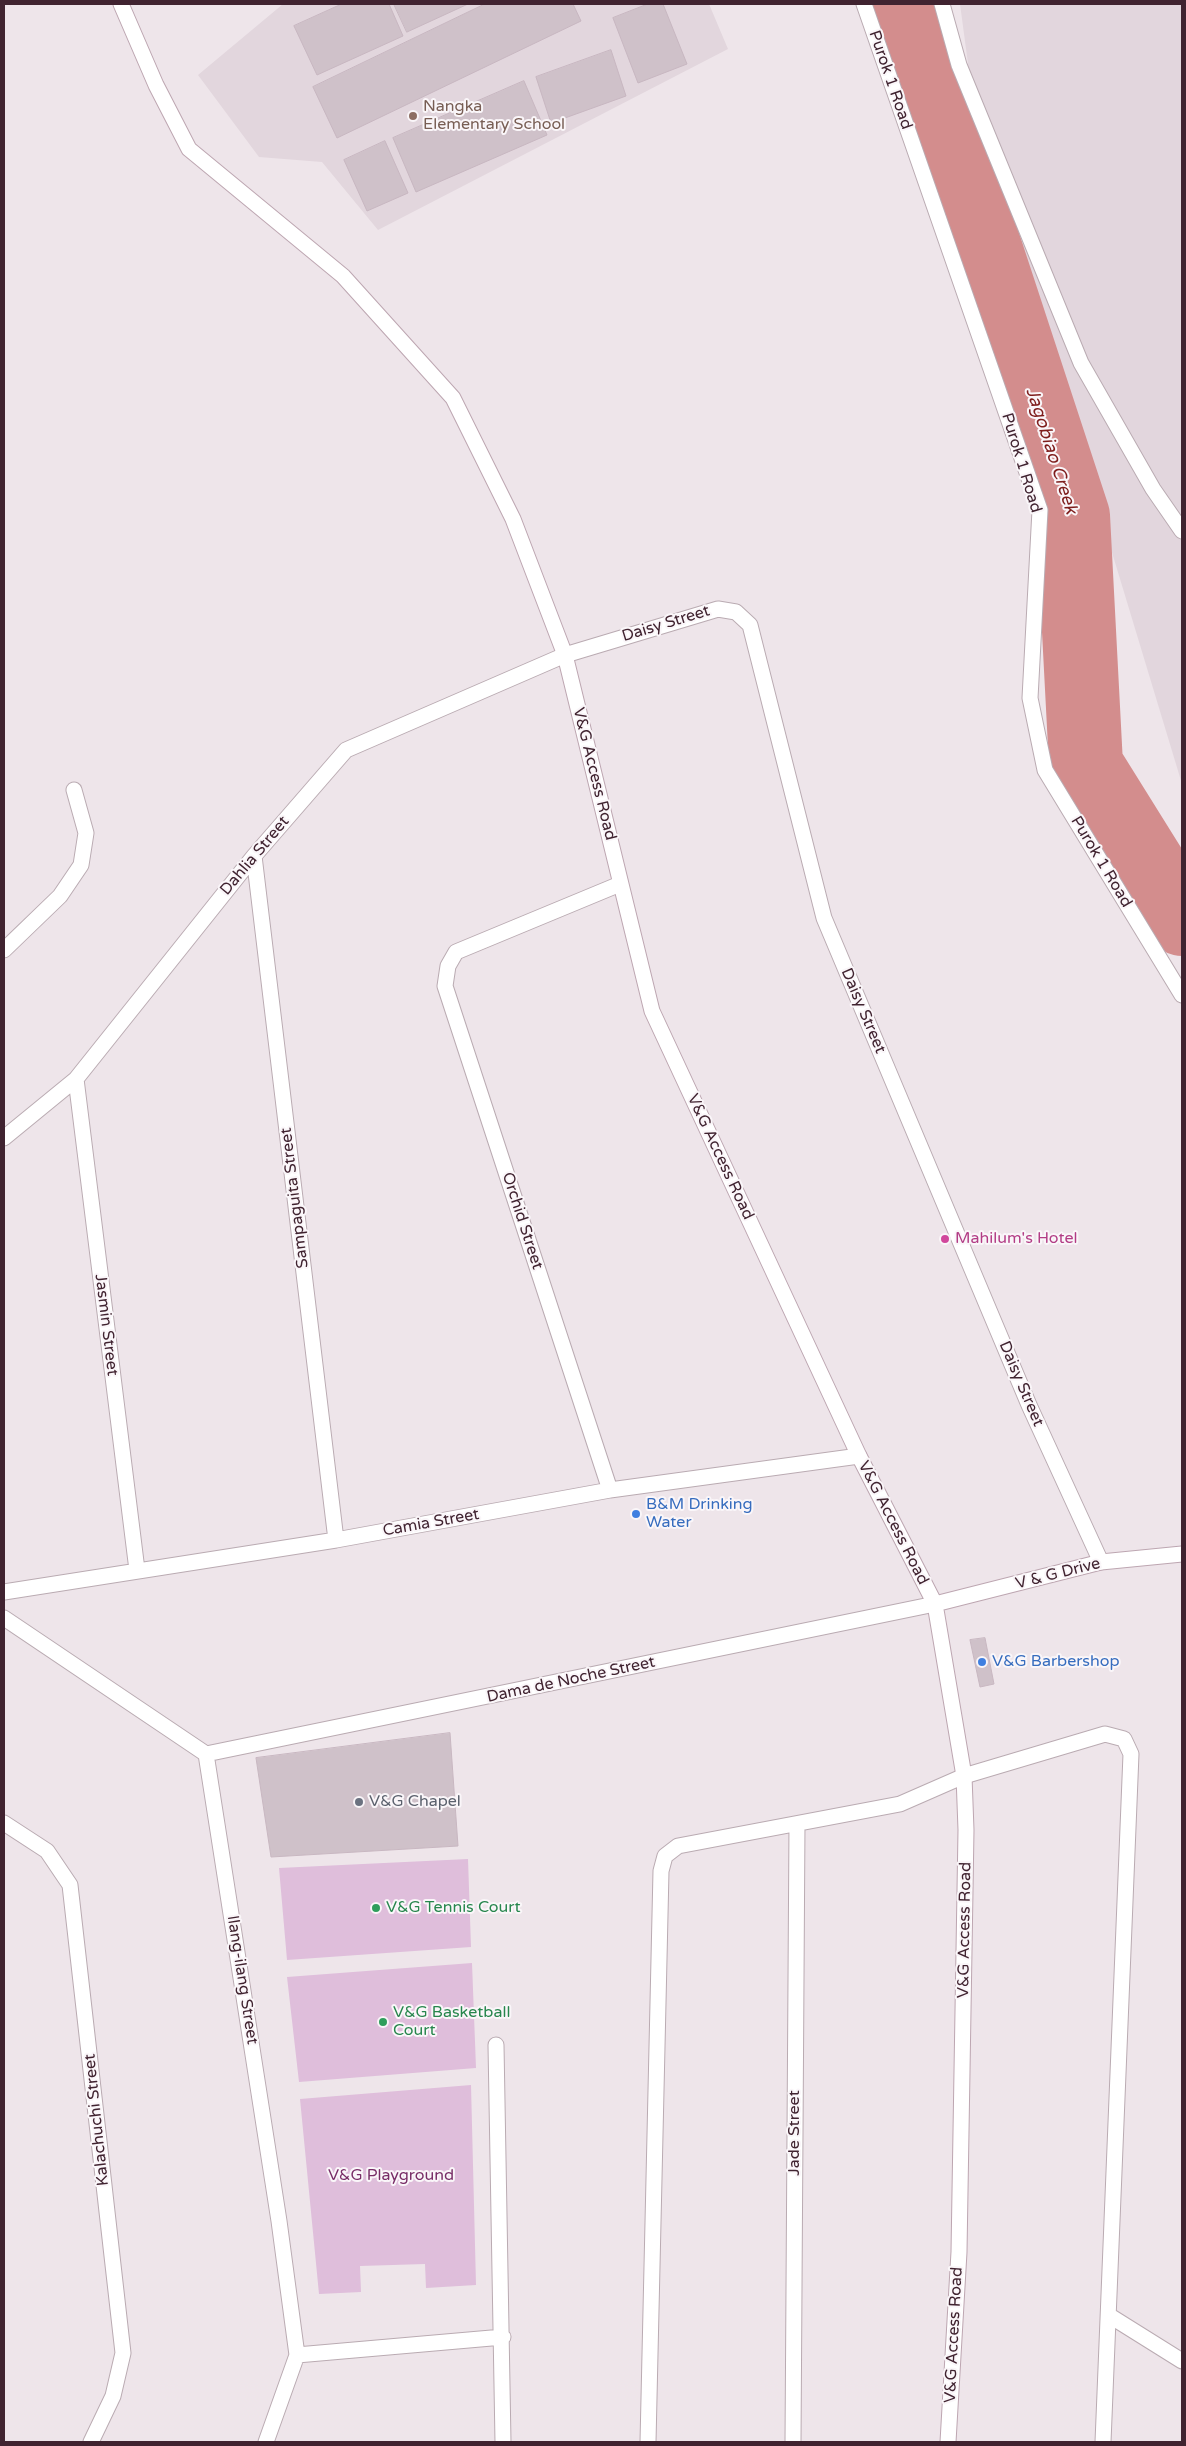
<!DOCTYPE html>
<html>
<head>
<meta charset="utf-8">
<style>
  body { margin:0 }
  #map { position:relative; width:1186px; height:2446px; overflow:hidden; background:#eee5ea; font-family:"Varela Round",sans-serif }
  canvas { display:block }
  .frame { position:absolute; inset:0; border:5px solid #402330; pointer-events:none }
</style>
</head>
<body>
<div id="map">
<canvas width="1186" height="2446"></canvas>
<div class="frame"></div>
</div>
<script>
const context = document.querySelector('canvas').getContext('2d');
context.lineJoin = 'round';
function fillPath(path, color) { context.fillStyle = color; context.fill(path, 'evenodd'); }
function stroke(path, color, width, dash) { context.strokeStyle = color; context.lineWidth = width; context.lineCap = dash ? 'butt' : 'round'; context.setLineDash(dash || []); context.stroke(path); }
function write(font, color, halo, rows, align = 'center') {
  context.font = font + ' "Varela Round",sans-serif'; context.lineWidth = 4; context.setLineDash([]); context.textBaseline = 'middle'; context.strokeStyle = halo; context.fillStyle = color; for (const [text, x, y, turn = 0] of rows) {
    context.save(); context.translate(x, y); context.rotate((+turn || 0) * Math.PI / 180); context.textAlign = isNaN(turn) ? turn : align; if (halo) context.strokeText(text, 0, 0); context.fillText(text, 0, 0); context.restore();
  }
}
fillPath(new Path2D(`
  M283,4H709L728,49L378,230L322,162L259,157L198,75Z
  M960,4H1182V784L971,86Z`), '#e2d6dd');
fillPath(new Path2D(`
  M468,1859L471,1947L287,1960L279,1868Z
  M472,1963L476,2068L299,2082L287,1977Z
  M471,2085L476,2285L426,2288L425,2264L360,2266L361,2292L319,2294L300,2099Z`), '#dfbedb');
stroke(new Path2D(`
  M905,4L1073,516L1086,765L1182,919`), '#d38d8d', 74);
const building = new Path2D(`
  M342,4H389L403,36L317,75L294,26Z
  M394,4H468L407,32Z
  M485,4H573L581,21L337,138L313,87Z
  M648,4H663L687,64L638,83L613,18Z
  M611,50L626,96L551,123L536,77Z
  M524,81L547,135L416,192L393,138Z
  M385,141L408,193L367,211L344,160Z
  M985,1638L994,1684L980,1687L970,1640Z
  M450,1733L458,1846L271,1857L256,1758Z`);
fillPath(building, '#cfc1c9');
stroke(building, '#c8b7c1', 1);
const lane = new Path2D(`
  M942,4L959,65L1081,363L1153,489L1182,531`);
const street = new Path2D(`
  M864,4L1040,510L1030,698L1045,770L1182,995
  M254,856L336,1540
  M4,950L60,896L81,865L86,833L74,790
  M76,1079L137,1570
  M4,1138L76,1079L254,856L346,750L565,655L718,609L736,612L750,625L824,918L1029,1405L1101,1562
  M610,1490L445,986L448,966L456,952L620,884
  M4,1592L336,1540L610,1490L859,1456
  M4,1618L206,1754L279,2221L297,2355L266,2442
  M206,1754L935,1604
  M4,1823L47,1851L70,1885L123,2353L113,2396L91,2442
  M496,2045L503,2442
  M1110,2316L1182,2361
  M297,2355L503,2337
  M648,2442L661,1871L665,1856L678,1846L900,1804L964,1776L1105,1734L1124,1739L1131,1754L1103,2442
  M793,2442L797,1824`);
const secondary = new Path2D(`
  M121,4L156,85L189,149L343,276L453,398L513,519L565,655L652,1011L859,1456L935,1604L964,1776L966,1830L959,2252L948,2442
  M935,1604L1101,1562L1182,1554`);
stroke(lane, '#baabb2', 17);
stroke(street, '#baabb2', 17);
stroke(secondary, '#bda6b1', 17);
stroke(lane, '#fff', 15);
stroke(street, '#fff', 15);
stroke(secondary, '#fff', 15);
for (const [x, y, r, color] of [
  [413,116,5,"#8d6e63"],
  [945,1239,5,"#d1479c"],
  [636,1514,5,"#3f7fe0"],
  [982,1662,5,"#3f7fe0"],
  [359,1802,5,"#6b7280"],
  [376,1908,5,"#2e9e5b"],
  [383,2022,5,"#2e9e5b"]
]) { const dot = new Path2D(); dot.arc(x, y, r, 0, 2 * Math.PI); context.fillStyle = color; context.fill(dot); stroke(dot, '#faf6f9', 2); }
write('16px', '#402330', '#faf6f9', [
  ["Purok 1 Road",890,80,71],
  ["Purok 1 Road",1021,463,73],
  ["Daisy Street",666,624,-17],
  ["V&G Access Road",594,774,76],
  ["Dahlia Street",255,856,-50],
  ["Purok 1 Road",1101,862,59],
  ["Daisy Street",863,1011,67],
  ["V&G Access Road",720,1157,65],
  ["Sampaguita Street",295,1198,-97],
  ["Orchid Street",522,1221,72],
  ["Jasmin Street",106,1325,83],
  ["Daisy Street",1021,1384,67],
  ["Camia Street",431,1523,-10],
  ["V&G Access Road",893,1523,63],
  ["V & G Drive",1058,1574,-14],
  ["Dama de Noche Street",571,1680,-12],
  ["V&G Access Road",965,1930,-89],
  ["Ilang-ilang Street",242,1980,81],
  ["Kalachuchi Street",97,2120,-96],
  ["Jade Street",795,2133,-90],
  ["V&G Access Road",954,2335,-87]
]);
write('16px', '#785e54', '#faf6f9', [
  ["Nangka",423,107],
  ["Elementary School",423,125]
], 'left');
write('16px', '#b23c85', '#faf6f9', [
  ["Mahilum's Hotel",955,1239]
], 'left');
write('16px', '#366cbe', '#faf6f9', [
  ["B&M Drinking",646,1505],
  ["Water",646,1523],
  ["V&G Barbershop",992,1662]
], 'left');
write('16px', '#5b616d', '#faf6f9', [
  ["V&G Chapel",369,1802]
], 'left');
write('16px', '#27864d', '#faf6f9', [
  ["V&G Tennis Court",386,1908],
  ["V&G Basketball",393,2013],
  ["Court",393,2031]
], 'left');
write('16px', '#782d67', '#faf6f9', [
  ["V&G Playground",391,2176]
]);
write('italic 18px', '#7e1d1c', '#faf6f9', [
  ["Jagobiao Creek",1051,451,72]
]);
</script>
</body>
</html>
